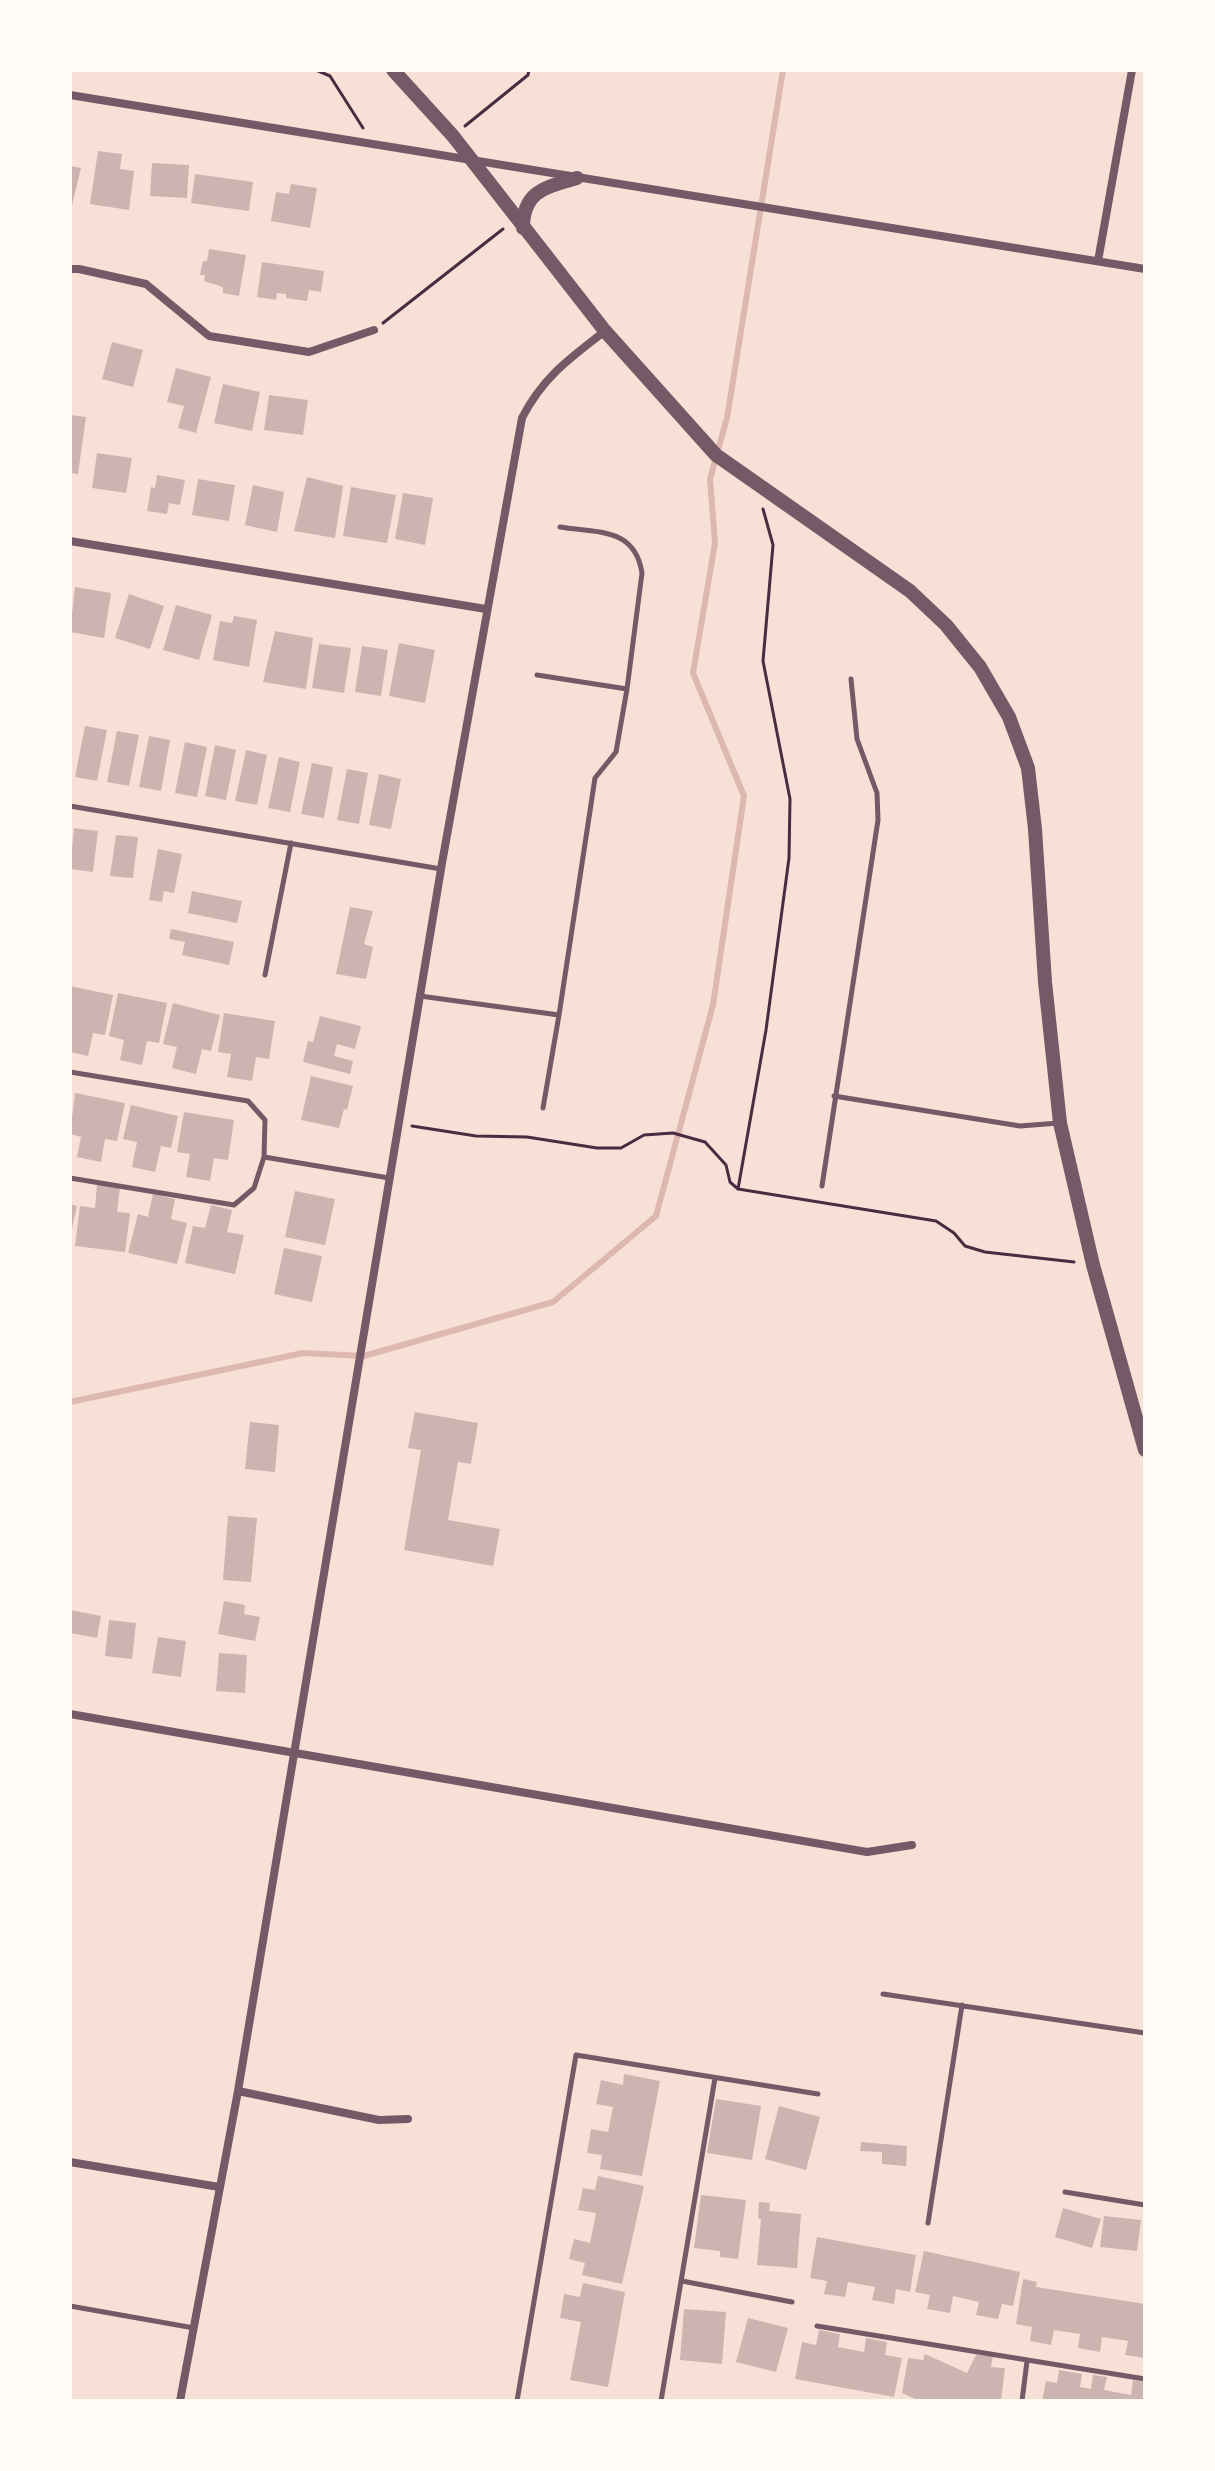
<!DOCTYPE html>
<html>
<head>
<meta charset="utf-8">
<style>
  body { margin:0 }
  #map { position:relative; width:1215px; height:2471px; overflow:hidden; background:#f7e1d7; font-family:"Noto Sans",sans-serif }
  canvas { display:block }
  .frame { position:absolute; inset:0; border:72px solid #fffaf5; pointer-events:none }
</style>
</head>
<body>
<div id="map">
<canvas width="1215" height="2471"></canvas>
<div class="frame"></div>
</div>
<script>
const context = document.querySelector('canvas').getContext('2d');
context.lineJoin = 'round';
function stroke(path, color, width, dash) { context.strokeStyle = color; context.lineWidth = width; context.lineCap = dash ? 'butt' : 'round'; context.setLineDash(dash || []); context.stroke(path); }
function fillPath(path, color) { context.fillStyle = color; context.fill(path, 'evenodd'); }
stroke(new Path2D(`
  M70,1402L303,1353L364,1356L553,1302L656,1216L713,1005L744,796L693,673L715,543L710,479L727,418L783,70`), '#dcb8b0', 6);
fillPath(new Path2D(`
  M98,151L122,154L120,169L134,171L129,210L90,204Z
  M152,163L189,165L187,198L150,196Z
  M70,166L81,168L71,210L70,209Z
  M195,174L253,182L249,211L191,203Z
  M291,184L317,188L310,228L271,221L276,192L289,194Z
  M209,249L246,255L239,296L223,293V287L204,281L205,275H200L203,261H207Z
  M262,262L324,271L321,292L309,290L307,301L286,298V294L277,293L276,300L257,297Z
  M112,342L143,350L133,387L102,379Z
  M176,368L211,377L196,433L178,428L184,406L167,402Z
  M223,384L260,392L252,431L214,423Z
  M269,395L308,400L303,435L264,430Z
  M70,415L86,417L78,474L70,473Z
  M97,453L132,458L126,493L92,488Z
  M157,475L185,480L180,505L169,503L167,514L147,511L151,487L155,488Z
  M307,477L343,486L335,538L294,531Z
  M198,479L235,485L229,521L192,515Z
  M253,485L284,492L277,532L245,525Z
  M351,487L396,495L387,543L343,536Z
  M403,493L433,498L425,545L395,539Z
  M75,587L111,593L104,638L70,632Z
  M129,594L164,606L150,649L115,638Z
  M176,605L212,615L199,660L163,650Z
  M234,616L257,620L249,667L213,660L220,621L232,623Z
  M275,631L313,638L306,689L263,682Z
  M399,643L435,650L425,703L389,696Z
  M319,644L351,648L344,693L312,688Z
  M362,646L388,650L381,696L355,692Z
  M85,726L107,730L97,781L75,777Z
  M117,731L139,735L129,786L107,782Z
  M149,736L170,740L161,791L139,787Z
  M185,742L207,747L197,797L175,793Z
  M215,745L236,750L226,800L205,796Z
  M246,750L267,755L257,805L235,801Z
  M279,757L300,762L290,812L268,808Z
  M312,763L333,767L324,818L301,814Z
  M347,769L368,773L359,824L337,820Z
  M379,774L401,779L391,829L369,825Z
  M74,828L98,831L93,872L70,869Z
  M116,835L138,837L133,878L110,876Z
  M158,849L182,854L174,893L164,891L162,902L149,900Z
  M192,891L242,901L237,923L188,913Z
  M350,907L373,911L364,944L373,947L366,979L336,974Z
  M171,929L234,942L229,965L182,955L185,942L169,939Z
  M70,986L113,995L105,1035L93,1033L88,1056L70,1052Z
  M118,993L167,1003L159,1043L147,1041L142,1065L120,1060L124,1040L109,1036Z
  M173,1003L220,1015L211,1051L202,1049L196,1074L172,1068L177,1047L163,1044Z
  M224,1013L275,1021L269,1059L256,1057L252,1081L227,1077L231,1054L218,1052Z
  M320,1016L361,1026L355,1049L337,1044L334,1056L353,1061L350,1074L303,1062L308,1041L313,1042Z
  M311,1076L353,1086L347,1110L344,1109L339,1128L301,1120Z
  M75,1093L125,1103L117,1141L105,1139L101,1162L77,1157L81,1137L70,1134Z
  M131,1105L178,1116L171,1148L161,1146L155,1172L132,1167L137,1142L123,1139Z
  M184,1112L234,1120L228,1160L214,1158L210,1181L186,1177L190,1154L177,1152Z
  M97,1184L120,1187L117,1212L130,1213L125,1252L75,1246L80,1206L95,1208Z
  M295,1191L335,1199L325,1245L285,1237Z
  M153,1194L175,1199L171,1219L187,1223L177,1264L128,1253L138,1214L148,1217Z
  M70,1204L77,1206L71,1233H70Z
  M211,1205L232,1210L227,1232L244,1235L235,1274L185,1263L193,1226L205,1228Z
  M284,1248L322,1256L312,1302L274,1294Z
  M415,1412L478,1423L471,1464L458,1462L448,1520L500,1529L493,1566L404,1550L421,1450L408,1448Z
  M250,1422L279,1425L275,1472L245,1469Z
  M228,1516L257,1518L251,1582L223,1580Z
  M224,1601L245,1605L244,1614L260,1617L255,1641L218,1634Z
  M70,1610L101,1616L97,1638L70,1633Z
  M109,1620L136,1623L132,1659L105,1656Z
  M158,1637L186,1641L181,1677L152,1673Z
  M219,1653L247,1655L245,1693L216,1691Z
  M624,2074L660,2081L642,2176L600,2169L602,2155L587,2153L591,2129L608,2132L613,2107L596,2104L601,2080L623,2085Z
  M716,2099L761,2106L752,2160L707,2153Z
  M779,2106L820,2117L806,2170L765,2159Z
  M861,2142L907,2146L906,2166L882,2164V2152L860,2151Z
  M598,2176L644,2186L622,2284L582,2275L585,2263L569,2259L574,2239L590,2243L596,2213L578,2210L583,2188L595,2190Z
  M701,2195L746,2200L738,2259L720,2257V2251L694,2248Z
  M759,2202L770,2203L769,2211L801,2214L797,2268L757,2265L761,2219L758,2218Z
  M1063,2208L1101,2219L1092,2248L1055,2237Z
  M1104,2216L1141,2220L1137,2251L1100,2247Z
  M817,2237L916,2255L910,2292L896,2289L894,2304L872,2300L875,2287L848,2282L845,2297L824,2294L827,2281L810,2278Z
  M924,2251L1020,2272L1013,2306L1002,2304L998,2319L976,2315L979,2302L953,2296L950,2313L927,2309L930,2295L915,2292Z
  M1023,2279L1037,2282L1036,2287L1145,2304V2358L1125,2355L1128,2341L1102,2337L1100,2352L1078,2348L1080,2334L1054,2330L1051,2345L1030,2341L1032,2327L1016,2324Z
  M583,2283L625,2292L608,2387L570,2380L581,2322L560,2318L564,2294L580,2297Z
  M684,2309L726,2312L722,2364L680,2360Z
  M748,2318L788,2328L776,2372L736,2362Z
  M819,2330L840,2334L838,2347L864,2352L866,2338L887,2342L885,2355L902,2358L894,2397L795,2379L802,2342L816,2345Z
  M925,2354L967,2373L976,2355L993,2356L991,2367L1005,2368L1001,2401H938L915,2399L902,2393L908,2358L923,2360Z
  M1059,2370L1082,2374L1080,2387L1091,2389L1093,2375L1107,2377L1104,2390L1131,2395L1133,2380L1145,2382V2401H1042L1046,2381L1057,2383Z`), '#ccb4b1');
stroke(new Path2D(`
  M316,70L330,76L363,128
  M465,126L528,75L529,70
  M383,323L503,229
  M412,1126L476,1136L527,1137L597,1148H621L644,1135L673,1133L705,1142L726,1165L730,1182L738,1189L936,1221L954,1233L965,1246L985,1252L1074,1262
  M738,1189L766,1030L789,858L790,799L763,661L773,545L763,509`), '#4a2c40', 3);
stroke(new Path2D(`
  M560,527C597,533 635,527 642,573L627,689
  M537,675L627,689L616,752L595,778L559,1015
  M70,806L441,869
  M265,975L291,843
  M420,996L559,1015L543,1108
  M70,1072L248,1101L265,1120L264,1157L254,1188L234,1205L70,1178
  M834,1096L1020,1126L1059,1123
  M264,1157L389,1178
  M822,1186L878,820L877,793L857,739L851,679
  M883,1994L1145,2033
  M1065,2192L1145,2205
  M928,2223L962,2005
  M682,2281L792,2302
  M70,2306L194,2328
  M817,2326L1145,2379
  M517,2401L576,2055L818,2094
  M661,2401L715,2078
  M1022,2401L1027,2361`), '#755966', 5);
stroke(new Path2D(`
  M70,95L1145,269
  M1098,261L1132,70
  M70,269H79L146,284L209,336L309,352L374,330
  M70,541L486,609
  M70,1714L867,1852L912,1845
  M238,2091L379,2120L408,2119
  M70,2162L219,2187
  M180,2401L238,2091L442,863L522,418C543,377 569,359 605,331`), '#755966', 8);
stroke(new Path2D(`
  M393,70L453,136L605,331L716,455L910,591L946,625L980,667L1009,717L1028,768L1035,829L1045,982L1060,1123L1093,1265L1145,1450
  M523,228C523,191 546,187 577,178`), '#755966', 14);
</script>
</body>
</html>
